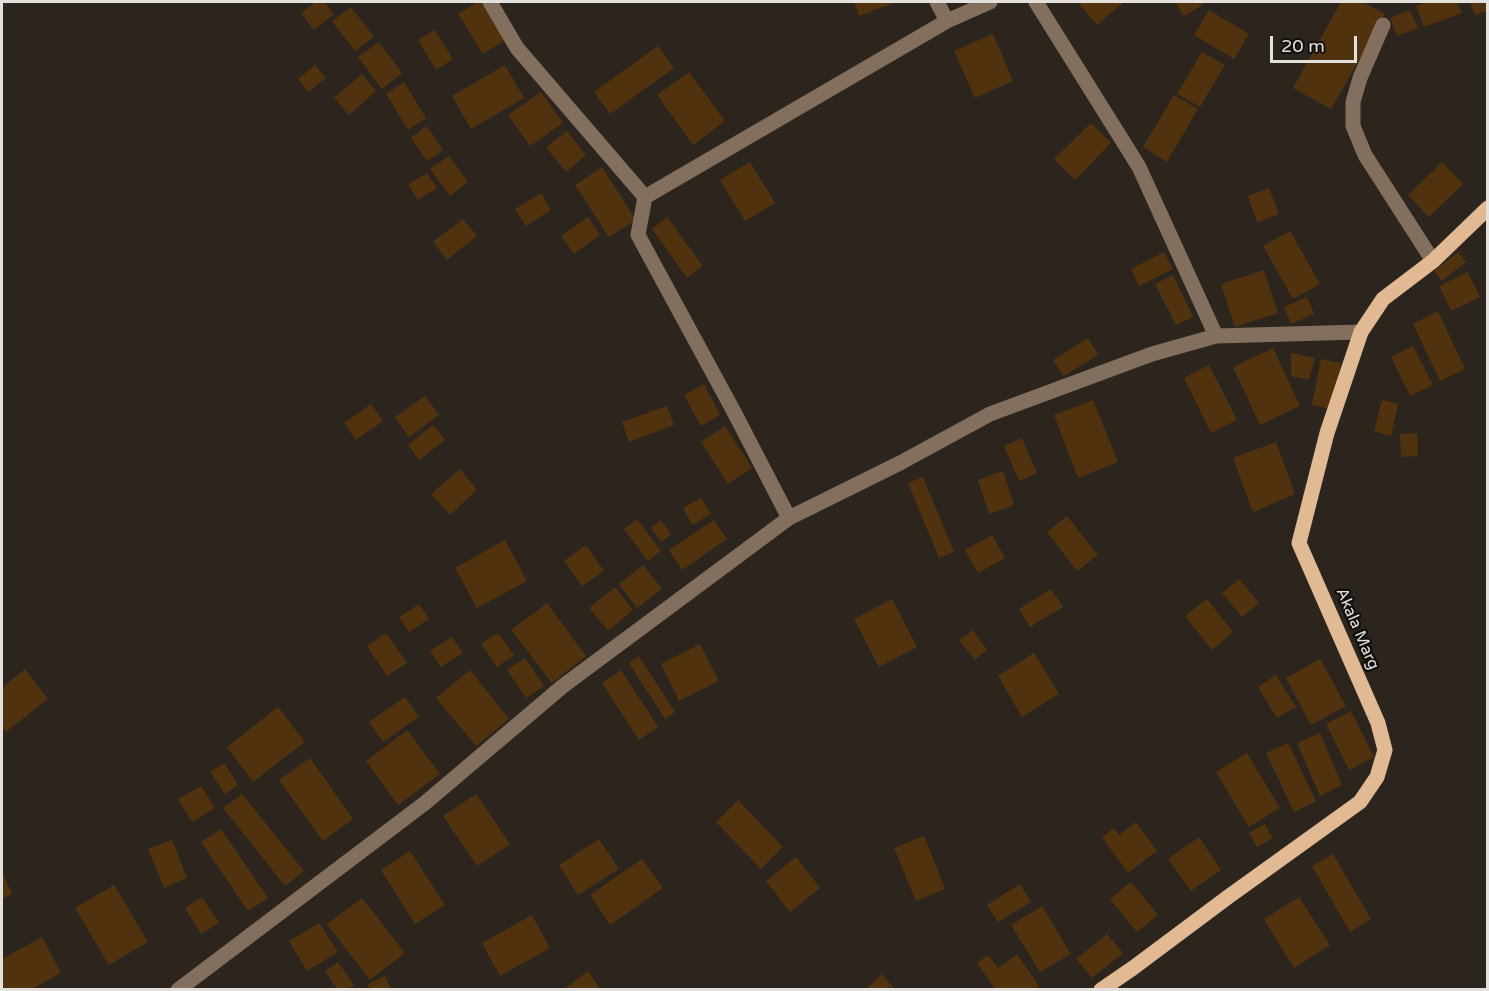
<!DOCTYPE html>
<html>
<head>
<meta charset="utf-8">
<style>
  body { margin:0 }
  #map { position:relative; width:1489px; height:991px; overflow:hidden; background:#2c251e; font-family:"Varela Round",sans-serif }
  canvas { display:block }
  .frame { position:absolute; inset:0; border:3px solid #e4e0db; pointer-events:none }
  .scale { position:absolute; left:1270px; top:36px; width:87px; height:27px; box-sizing:border-box; border:3px solid #e4e0db; border-top:0; padding-left:8px; font-size:18px; line-height:21px; white-space:nowrap; color:#e4e0db; -webkit-text-stroke:4px #120e0b; paint-order:stroke }
</style>
</head>
<body>
<div id="map">
<canvas width="1489" height="991"></canvas>
<div class="frame"></div>
<div class="scale">20 m</div>
</div>
<script>
const context = document.querySelector('canvas').getContext('2d');
context.lineJoin = 'round';
function fillPath(path, color) { context.fillStyle = color; context.fill(path, 'evenodd'); }
function stroke(path, color, width, dash) { context.strokeStyle = color; context.lineWidth = width; context.lineCap = dash ? 'butt' : 'round'; context.setLineDash(dash || []); context.stroke(path); }
function write(font, color, halo, rows, align = 'center') {
  context.font = font + ' "Varela Round",sans-serif'; context.lineWidth = 4.5; context.setLineDash([]); context.textBaseline = 'middle'; context.strokeStyle = halo; context.fillStyle = color; for (const [text, x, y, turn = 0] of rows) {
    context.save(); context.translate(x, y); context.rotate((+turn || 0) * Math.PI / 180); context.textAlign = isNaN(turn) ? turn : align; if (halo) context.strokeText(text, 0, 0); context.fillText(text, 0, 0); context.restore();
  }
}
fillPath(new Path2D(`
  M316,2H324L334,14L314,30L301,13Z
  M478,2H481L505,40L483,54L458,14Z
  M854,2H896L859,16Z
  M1077,2H1124L1097,25Z
  M1175,2H1207L1184,16Z
  M1341,2H1363L1385,14L1331,109L1293,88Z
  M1427,2H1457L1462,13L1424,27L1416,6Z
  M1470,2H1488V11L1475,15Z
  M351,7L374,37L355,51L332,21Z
  M1209,10L1249,34L1234,59L1194,35Z
  M1410,10L1418,28L1397,36L1390,18Z
  M435,30L453,59L436,70L418,40Z
  M993,34L1013,81L975,98L954,51Z
  M379,42L402,73L382,89L358,57Z
  M658,46L674,68L610,114L594,92Z
  M1202,52L1225,65L1200,107L1177,94Z
  M315,65L326,78L308,92L298,79Z
  M505,65L524,98L471,129L452,96Z
  M689,72L725,121L693,145L657,95Z
  M362,74L376,91L349,115L334,98Z
  M404,82L426,118L408,130L386,94Z
  M541,92L563,123L530,146L508,115Z
  M1174,95L1198,109L1167,162L1143,147Z
  M1091,123L1111,143L1075,180L1054,159Z
  M427,126L443,150L427,161L411,138Z
  M567,131L586,155L566,172L546,147Z
  M449,156L468,182L450,196L430,169Z
  M750,162L775,203L745,221L720,180Z
  M1442,162L1463,184L1429,217L1408,195Z
  M602,167L636,220L609,237L575,185Z
  M427,173L437,188L418,200L408,184Z
  M1269,188L1279,214L1257,222L1248,196Z
  M541,193L551,210L526,226L515,209Z
  M588,217L600,235L574,254L561,236Z
  M667,217L703,266L687,278L652,229Z
  M463,219L477,236L447,260L433,242Z
  M1290,231L1320,284L1293,299L1263,246Z
  M1164,252L1173,269L1139,286L1131,269Z
  M1458,252L1466,262L1442,281L1434,271Z
  M1264,270L1278,313L1235,327L1221,284Z
  M1468,272L1480,297L1451,311L1439,286Z
  M1173,275L1193,317L1176,325L1155,284Z
  M1307,297L1314,314L1291,324L1284,307Z
  M1438,311L1465,369L1440,381L1413,324Z
  M1088,338L1098,355L1064,376L1053,360Z
  M1413,346L1433,385L1410,396L1391,357Z
  M1273,348L1300,406L1260,425L1233,367Z
  M1291,353L1315,358L1309,380L1291,376Z
  M1321,359L1341,363L1331,409L1312,405Z
  M1209,365L1237,420L1211,433L1184,378Z
  M704,384L720,415L701,426L684,395Z
  M425,396L439,415L409,437L395,417Z
  M1093,400L1118,462L1078,478L1054,415Z
  M1382,400L1398,404L1391,436L1374,431Z
  M371,404L383,421L356,440L344,423Z
  M667,406L674,425L629,442L622,422Z
  M433,425L445,440L419,460L408,445Z
  M725,426L752,468L728,484L701,442Z
  M1417,433L1418,456L1401,457L1400,434Z
  M1022,438L1037,473L1019,481L1004,446Z
  M1276,442L1295,494L1253,512L1233,458Z
  M460,469L477,490L450,515L431,494Z
  M1003,471L1014,505L989,514L978,480Z
  M923,477L954,552L939,558L908,483Z
  M701,498L711,514L692,525L683,508Z
  M1067,516L1098,555L1077,571L1047,532Z
  M637,519L661,551L648,561L624,529Z
  M661,520L671,534L661,542L651,528Z
  M714,520L727,539L682,570L669,550Z
  M992,535L1005,558L978,573L965,550Z
  M505,540L527,581L477,608L455,568Z
  M586,545L604,571L582,586L564,561Z
  M643,565L662,589L637,608L619,584Z
  M1239,579L1259,603L1242,617L1222,593Z
  M615,587L633,610L608,631L589,608Z
  M1051,589L1063,607L1030,627L1019,609Z
  M892,599L917,647L879,667L854,619Z
  M1207,599L1233,632L1212,650L1185,616Z
  M547,603L586,656L552,683L511,630Z
  M419,604L429,619L409,632L399,617Z
  M973,630L987,650L975,660L959,640Z
  M386,633L407,663L387,676L367,646Z
  M498,633L514,655L497,667L481,644Z
  M452,637L463,653L441,667L430,651Z
  M700,644L719,681L679,701L661,664Z
  M1034,653L1059,694L1022,717L998,676Z
  M639,656L675,712L665,719L629,663Z
  M525,658L544,686L526,698L507,670Z
  M1320,659L1346,706L1311,725L1286,678Z
  M25,669L48,699L6,732L2,726V688Z
  M470,670L509,719L476,746L436,698Z
  M621,670L658,727L639,740L602,683Z
  M1276,675L1296,707L1277,718L1258,687Z
  M405,697L419,717L383,742L369,722Z
  M278,707L305,742L253,782L227,747Z
  M1351,711L1374,757L1349,770L1326,724Z
  M407,730L440,774L398,805L366,761Z
  M1320,733L1342,785L1320,796L1297,743Z
  M1288,743L1316,801L1294,812L1266,753Z
  M1247,753L1280,808L1249,827L1216,772Z
  M310,758L353,819L323,841L279,780Z
  M224,763L238,785L225,794L210,772Z
  M201,786L215,808L192,822L178,799Z
  M242,794L304,871L285,886L223,808Z
  M476,794L510,844L477,866L443,816Z
  M738,800L783,847L761,869L716,822Z
  M1136,822L1157,851L1128,873L1102,837L1114,828L1119,835Z
  M1265,824L1273,838L1257,847L1249,833Z
  M221,829L268,898L248,911L201,842Z
  M924,836L945,889L916,901L894,848Z
  M1199,837L1221,870L1191,891L1168,859Z
  M599,839L619,869L578,895L559,865Z
  M172,840L187,878L164,888L148,849Z
  M410,851L445,905L415,924L381,870Z
  M1333,854L1371,919L1350,932L1312,866Z
  M796,857L820,888L790,912L766,881Z
  M642,859L663,888L610,925L590,895Z
  M2,871L12,894L2,899Z
  M1131,882L1158,915L1137,932L1110,899Z
  M1020,884L1031,902L998,922L987,905Z
  M114,885L148,942L109,965L75,908Z
  M202,897L219,923L201,934L185,908Z
  M1299,897L1330,945L1294,968L1264,919Z
  M362,898L405,953L370,980L327,924Z
  M1042,906L1071,954L1040,972L1011,925Z
  M532,915L550,948L500,976L482,943Z
  M319,923L338,952L307,971L289,941Z
  M1107,934L1123,953L1092,978L1076,959Z
  M42,937L61,973L30,990H5L2,984V959Z
  M1017,954L1039,986L1034,990H996L977,963L988,955L998,968Z
  M338,962L354,985L347,990H338L325,971Z
  M588,971L601,990H563Z
  M882,974L895,990H865Z
  M385,976L391,990H370L368,984Z`), '#51320f');
stroke(new Path2D(`
  M490,2L517,48L645,197L638,235L733,410L789,518
  M937,2L947,21L990,2
  M1036,2L1139,167L1216,336
  M1383,25L1360,78L1353,102V126L1365,155L1433,261
  M645,197L947,21
  M178,990L425,803L563,686L789,518L900,463L990,414L1152,354L1216,336L1361,332`), '#836f5d', 15);
stroke(new Path2D(`
  M1101,990L1133,968L1228,897L1360,802L1377,777L1385,750L1378,723L1299,543L1327,433L1361,332L1383,299L1433,261L1488,208`), '#e1b992', 15);
write('16px', '#e4e0db', '#120e0b', [
  ["Akala Marg",1357,629,67]
]);
</script>
</body>
</html>
